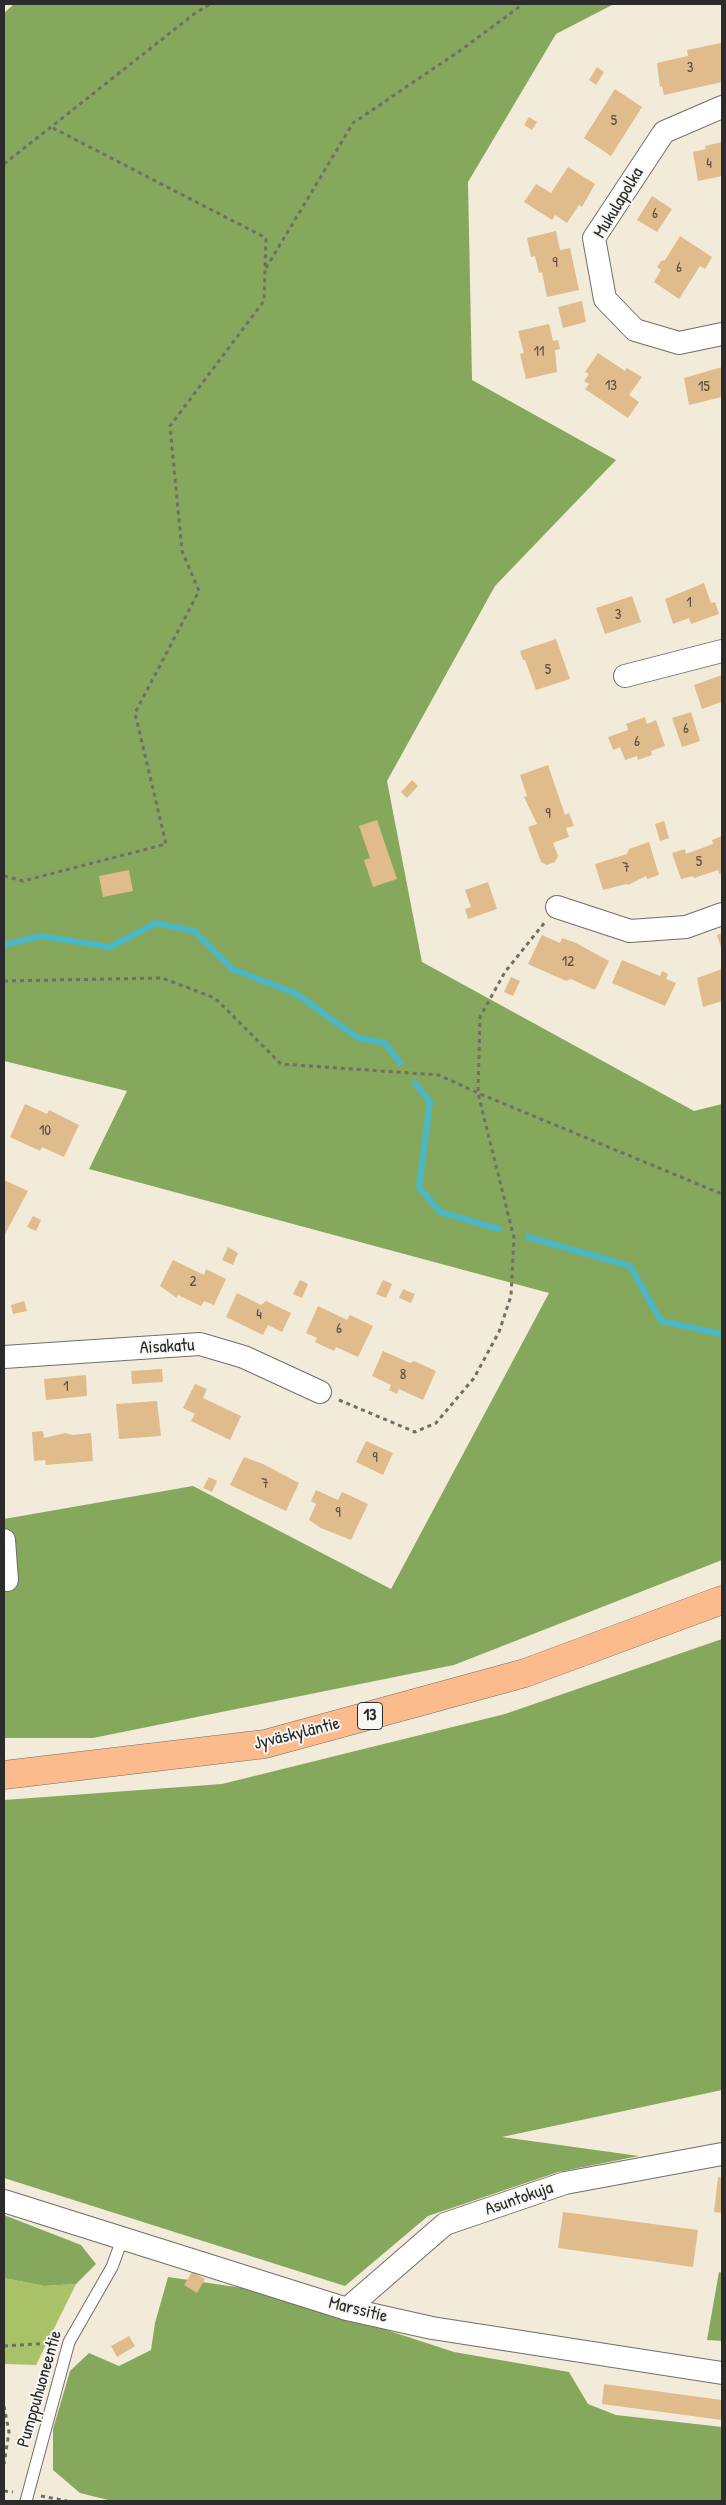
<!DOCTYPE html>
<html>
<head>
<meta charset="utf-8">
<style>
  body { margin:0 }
  #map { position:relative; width:726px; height:2505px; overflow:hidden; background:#f3ebda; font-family:"Patrick Hand",sans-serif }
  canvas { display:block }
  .frame { position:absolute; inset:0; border:5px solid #2b2b2b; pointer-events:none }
</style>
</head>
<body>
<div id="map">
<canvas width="726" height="2505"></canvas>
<div class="frame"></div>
</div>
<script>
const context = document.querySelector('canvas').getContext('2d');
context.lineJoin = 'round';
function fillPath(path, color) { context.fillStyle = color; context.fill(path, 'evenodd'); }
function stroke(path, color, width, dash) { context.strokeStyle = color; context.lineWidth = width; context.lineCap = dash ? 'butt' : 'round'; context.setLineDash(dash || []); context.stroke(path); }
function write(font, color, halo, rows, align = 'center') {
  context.font = font + ' "Patrick Hand",sans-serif'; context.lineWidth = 4; context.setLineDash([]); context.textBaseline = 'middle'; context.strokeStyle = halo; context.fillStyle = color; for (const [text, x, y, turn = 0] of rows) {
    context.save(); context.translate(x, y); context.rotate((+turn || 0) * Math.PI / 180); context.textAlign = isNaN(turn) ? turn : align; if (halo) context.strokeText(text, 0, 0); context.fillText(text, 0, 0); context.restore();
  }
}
fillPath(new Path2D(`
  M4,2278L44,2286L76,2284L36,2365L4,2364Z`), '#a9c268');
fillPath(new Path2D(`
  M14,4H614L556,34L468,182L472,380L616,460L495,586L387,781L422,962L694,1111L722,1104V1560L454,1665L93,1738H4V1519L193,1486L391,1589L549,1293L89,1169L127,1091L4,1061V13Z
  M722,1639V2090L502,2137L639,2156L558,2172L428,2216L345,2286L4,2178V1800L222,1784L505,1714Z
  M4,2215L81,2245L96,2264L76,2284L44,2286L4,2278Z
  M719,2272L722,2273V2341L707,2340Z
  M168,2277L270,2292L454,2352L569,2372L588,2404L616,2415L722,2427V2501H112L80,2493L53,2470V2429L70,2371L89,2353L119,2366L151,2350L155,2323Z`), '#86a85c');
stroke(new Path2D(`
  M4,945L41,936L110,947L156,923L194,931L232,969L295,993L358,1038L385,1043L400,1063
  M415,1083L430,1102L419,1187L440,1212L499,1229
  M528,1237L630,1266L661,1321L722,1334`), '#4ab7c6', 6);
fillPath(new Path2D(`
  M721,43L722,82L664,95L662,86L660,87L657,63L688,56L687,50Z
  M597,67L604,72L596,85L589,80Z
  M615,89L642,107L611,156L584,138Z
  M529,117L537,122L532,130L524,125Z
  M722,142V176L698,181L693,152L706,149L705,146Z
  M568,167L595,184L582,207L579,205L567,223L555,215L552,220L524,202L536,184L551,193Z
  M652,196L672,209L657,232L637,220Z
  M556,231L560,250L570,248L579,290L547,297L542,272L539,273L535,256L531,257L527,238Z
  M680,236L712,257L705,269L700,266L679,299L654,282L661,270L657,267L661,261L665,260Z
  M582,301L586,322L563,328L558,307Z
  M549,324L553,341L558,340L560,349L555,350L557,372L526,379L520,354L524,353L518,331Z
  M598,353L625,371L627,368L642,377L629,395L639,402L628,418L585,389L589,384L584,381L589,374L585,372Z
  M722,367V397L689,405L684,378Z
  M704,583L711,603L715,602L719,614L691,624L689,618L673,624L665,599Z
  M632,596L641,622L605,634L596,608Z
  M556,639L570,679L536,690L525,660H523L520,651Z
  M722,675V706L721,702L702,709L694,685Z
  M691,712L700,741L682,747L672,718Z
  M645,717L647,724L656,720L665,746L651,751L652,755L638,760L637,756L625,760L620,747L613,750L608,737L628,730L626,724Z
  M548,765L565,815L569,813L574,826L566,828L569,837L553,843L558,856L555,862L547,865L541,862L528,827L537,824L524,797L527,796L520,775Z
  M412,780L418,786L407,798L401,792Z
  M377,820L397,879L373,887L364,860L370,858L359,826Z
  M664,821L669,838L660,841L655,824Z
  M722,836V873L719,874L718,870L694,878L693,876L681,879L672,853L685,849L686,854L713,844L712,840Z
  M649,842L659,875L647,879L646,876L628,885L626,884L603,890L595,864L627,854L629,849Z
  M129,870L133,891L103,897L99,876Z
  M488,882L497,909L468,919L465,909L471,907L465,890Z
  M722,933V950L717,935Z
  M542,935L560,943L562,938L576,943L609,961L595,990L571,979L566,981L528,964Z
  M622,960L660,976L662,971L668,974L666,979L676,983L665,1006L612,983Z
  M722,969V1001L703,1007L697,978Z
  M511,977L520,981L513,996L504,992Z
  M25,1104L47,1114L49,1110L79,1125L64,1157L42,1147L40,1151L10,1137Z
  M4,1180L28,1191L4,1236Z
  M33,1216L41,1220L36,1231L27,1227Z
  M228,1247L238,1253L233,1265L222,1260Z
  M173,1260L204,1275L206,1269L226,1279L214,1305L204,1301L201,1306L178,1295L177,1298L160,1286Z
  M300,1280L308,1284L302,1298L293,1294Z
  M383,1280L392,1284L386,1298L376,1294Z
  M403,1289L415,1294L411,1303L399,1298Z
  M237,1293L261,1305L266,1301L291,1313L282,1332L268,1325L263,1335L226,1317Z
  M24,1301L27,1311L13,1314L11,1305Z
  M318,1306L347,1320L350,1315L373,1326L358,1357L336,1347L334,1351L321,1345L315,1342L317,1338L306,1333Z
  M383,1351L410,1363L414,1361L436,1371L423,1400L399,1389L397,1394L389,1390L391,1385L372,1376Z
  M162,1369L163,1382L132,1384L131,1371Z
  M86,1375L87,1396L46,1400L44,1379Z
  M195,1384L207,1389L203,1398L241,1416L230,1440L191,1421L195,1414L183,1408Z
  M157,1401L161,1436L119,1439L116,1404Z
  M43,1431L44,1438L65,1433L73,1435L91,1433L93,1461L46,1465L45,1460L34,1461L32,1432Z
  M366,1441L393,1453L383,1475L356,1462Z
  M244,1457L263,1464L299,1483L286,1511L230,1485Z
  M209,1477L217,1481L212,1492L203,1488Z
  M316,1490L338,1500L342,1492L368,1504L351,1540L321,1528L309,1520L316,1504L311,1501Z
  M718,2177L722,2178V2213L714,2212Z
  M563,2212L698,2230L693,2267L558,2248Z
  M192,2272L205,2279L197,2293L184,2285Z
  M129,2336L135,2346L117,2357L111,2346Z
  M604,2384L722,2400V2420L602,2404Z`), '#e0bb8b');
const lane = new Path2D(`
  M26,2501L69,2342L112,2267L123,2237`);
const street = new Path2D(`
  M722,107L664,132L594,238L605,299L635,330L679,343L722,334
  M625,676L722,651
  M557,907L630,931L686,927L722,914
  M4,1357L200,1344L244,1357L320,1392
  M4,1540L7,1580
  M4,2201L347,2309L432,2328L722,2373
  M347,2309L445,2224L565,2183L722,2154`);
const highway = new Path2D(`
  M4,1775L265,1744L525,1673L722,1600`);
stroke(lane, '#716e68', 13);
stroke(street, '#716e68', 24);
stroke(highway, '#716e68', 29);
stroke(new Path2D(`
  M4,164L194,14L210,4
  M266,268L353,123L461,50L523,4
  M4,876L23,881L166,844L135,713L199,591L182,551L170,426L264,301L266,238L51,127
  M4,981L162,978L215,998L281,1064L439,1075L478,1093L722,1194
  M339,1400L415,1432L436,1423L474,1378L499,1332L511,1296L514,1238L478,1093L480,1017L505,972L545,922
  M4,2346L53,2343
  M4,2406L9,2432L4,2464
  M4,2491L13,2492
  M41,2496L67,2501`), '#716e68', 3, [4, 4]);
stroke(lane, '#fff', 11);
stroke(street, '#fff', 22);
stroke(highway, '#fbbb8c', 28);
write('15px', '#584f43', null, [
  ["3",690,68],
  ["5",614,121],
  ["4",709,164],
  ["6",655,214],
  ["9",555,263],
  ["6",679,268],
  ["11",539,352],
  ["13",611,386],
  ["15",704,387],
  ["1",689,603],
  ["3",618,615],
  ["5",548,670],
  ["6",686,729],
  ["6",637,742],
  ["9",548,814],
  ["5",699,862],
  ["7",626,868],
  ["12",568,962],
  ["10",45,1131],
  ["2",193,1282],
  ["4",259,1315],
  ["6",339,1329],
  ["8",403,1375],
  ["1",66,1387],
  ["9",375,1458],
  ["7",265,1484],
  ["9",338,1513]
]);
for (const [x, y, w] of [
  [370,1716,25]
]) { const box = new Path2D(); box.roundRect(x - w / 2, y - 13.5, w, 27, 4); context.fillStyle = '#f6f6f2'; context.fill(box); stroke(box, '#2b2b2b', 1); }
write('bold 16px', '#2b2b2b', null, [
  ["13",370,1716]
]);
write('18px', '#2b2b2b', '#f6f6f2', [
  ["Mukulapolka",619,203,-59],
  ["Aisakatu",167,1347,-3],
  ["Jyväskyläntie",297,1734,-14],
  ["Asuntokuja",519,2199,-19],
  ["Marssitie",358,2310,14],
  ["Pumppuhuoneentie",40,2389,-74]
]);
</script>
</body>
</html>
